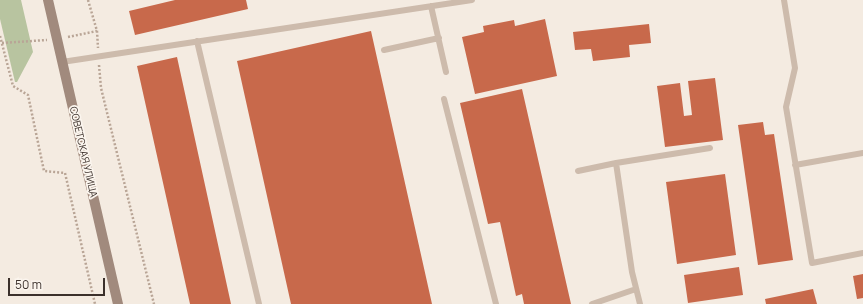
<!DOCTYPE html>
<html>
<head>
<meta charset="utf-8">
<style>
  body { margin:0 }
  #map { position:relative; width:863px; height:304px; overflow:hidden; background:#f4ebe1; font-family:Manrope,sans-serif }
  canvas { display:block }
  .scale { position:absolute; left:8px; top:278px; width:97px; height:18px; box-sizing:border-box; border:2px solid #3b302b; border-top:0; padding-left:5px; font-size:12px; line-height:14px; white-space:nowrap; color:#3b302b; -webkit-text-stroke:3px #fbf5ee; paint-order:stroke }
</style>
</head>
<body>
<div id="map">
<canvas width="863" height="304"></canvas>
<div class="scale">50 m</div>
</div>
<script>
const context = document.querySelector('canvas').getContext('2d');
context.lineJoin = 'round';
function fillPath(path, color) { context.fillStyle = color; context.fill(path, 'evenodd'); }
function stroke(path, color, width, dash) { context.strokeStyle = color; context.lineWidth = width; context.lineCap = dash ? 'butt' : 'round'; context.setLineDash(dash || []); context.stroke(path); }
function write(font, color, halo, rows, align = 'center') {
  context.font = font + ' Manrope,sans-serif'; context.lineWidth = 3.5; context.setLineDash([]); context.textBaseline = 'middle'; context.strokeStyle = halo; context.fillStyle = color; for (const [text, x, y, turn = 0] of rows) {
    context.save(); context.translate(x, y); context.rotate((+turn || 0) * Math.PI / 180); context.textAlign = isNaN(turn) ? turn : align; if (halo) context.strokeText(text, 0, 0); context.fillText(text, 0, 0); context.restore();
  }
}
fillPath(new Path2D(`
  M0,0H21L33,52L17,82H15L0,19Z`), '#b8c4a0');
fillPath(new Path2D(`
  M175,0H246L248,9L135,35L129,11Z
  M545,19L557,76L475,94L462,37L484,32L483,26L514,20L515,26Z
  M649,24L651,43L629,45L630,57L593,61L591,49L575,50L573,32Z
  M371,31L432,304H291L237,61Z
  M177,57L231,304H190L137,66Z
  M715,78L723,140L665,147L657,86L680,83L684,116L692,115L688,81Z
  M522,89L571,304H524L522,294L516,296L500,222L488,224L460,103Z
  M763,122L765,135L774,134L793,260L758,265L738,125Z
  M725,174L736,255L677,264L666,182Z
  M739,267L743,295L688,303L684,275Z
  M863,274V298L857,299L853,276Z
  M813,289L817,304H766L765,299Z`), '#c8694b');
stroke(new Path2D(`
  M88,0L97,31L98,48
  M0,36L13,86L28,95L44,171L65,173L95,304
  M68,37L97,31
  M2,43L47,40
  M99,65L101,88L154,304`), '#b9a596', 2.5, [2, 2]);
stroke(new Path2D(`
  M784,0L795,68L786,107L812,263L863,253
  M431,6L446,72
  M197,41L259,304
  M384,50L439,38
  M62,62L472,0
  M444,99L496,304
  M616,163L710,148
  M795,165L863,153
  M578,171L616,163L632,272L640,304
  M592,304L636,289`), '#cdbbac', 6);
stroke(new Path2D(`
  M48,0L118,304`), '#a18a7d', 10);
write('10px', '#3b302b', '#fbf5ee', [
  ["СОВЕТСКАЯ УЛИЦА",83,152,77]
]);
</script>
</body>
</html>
